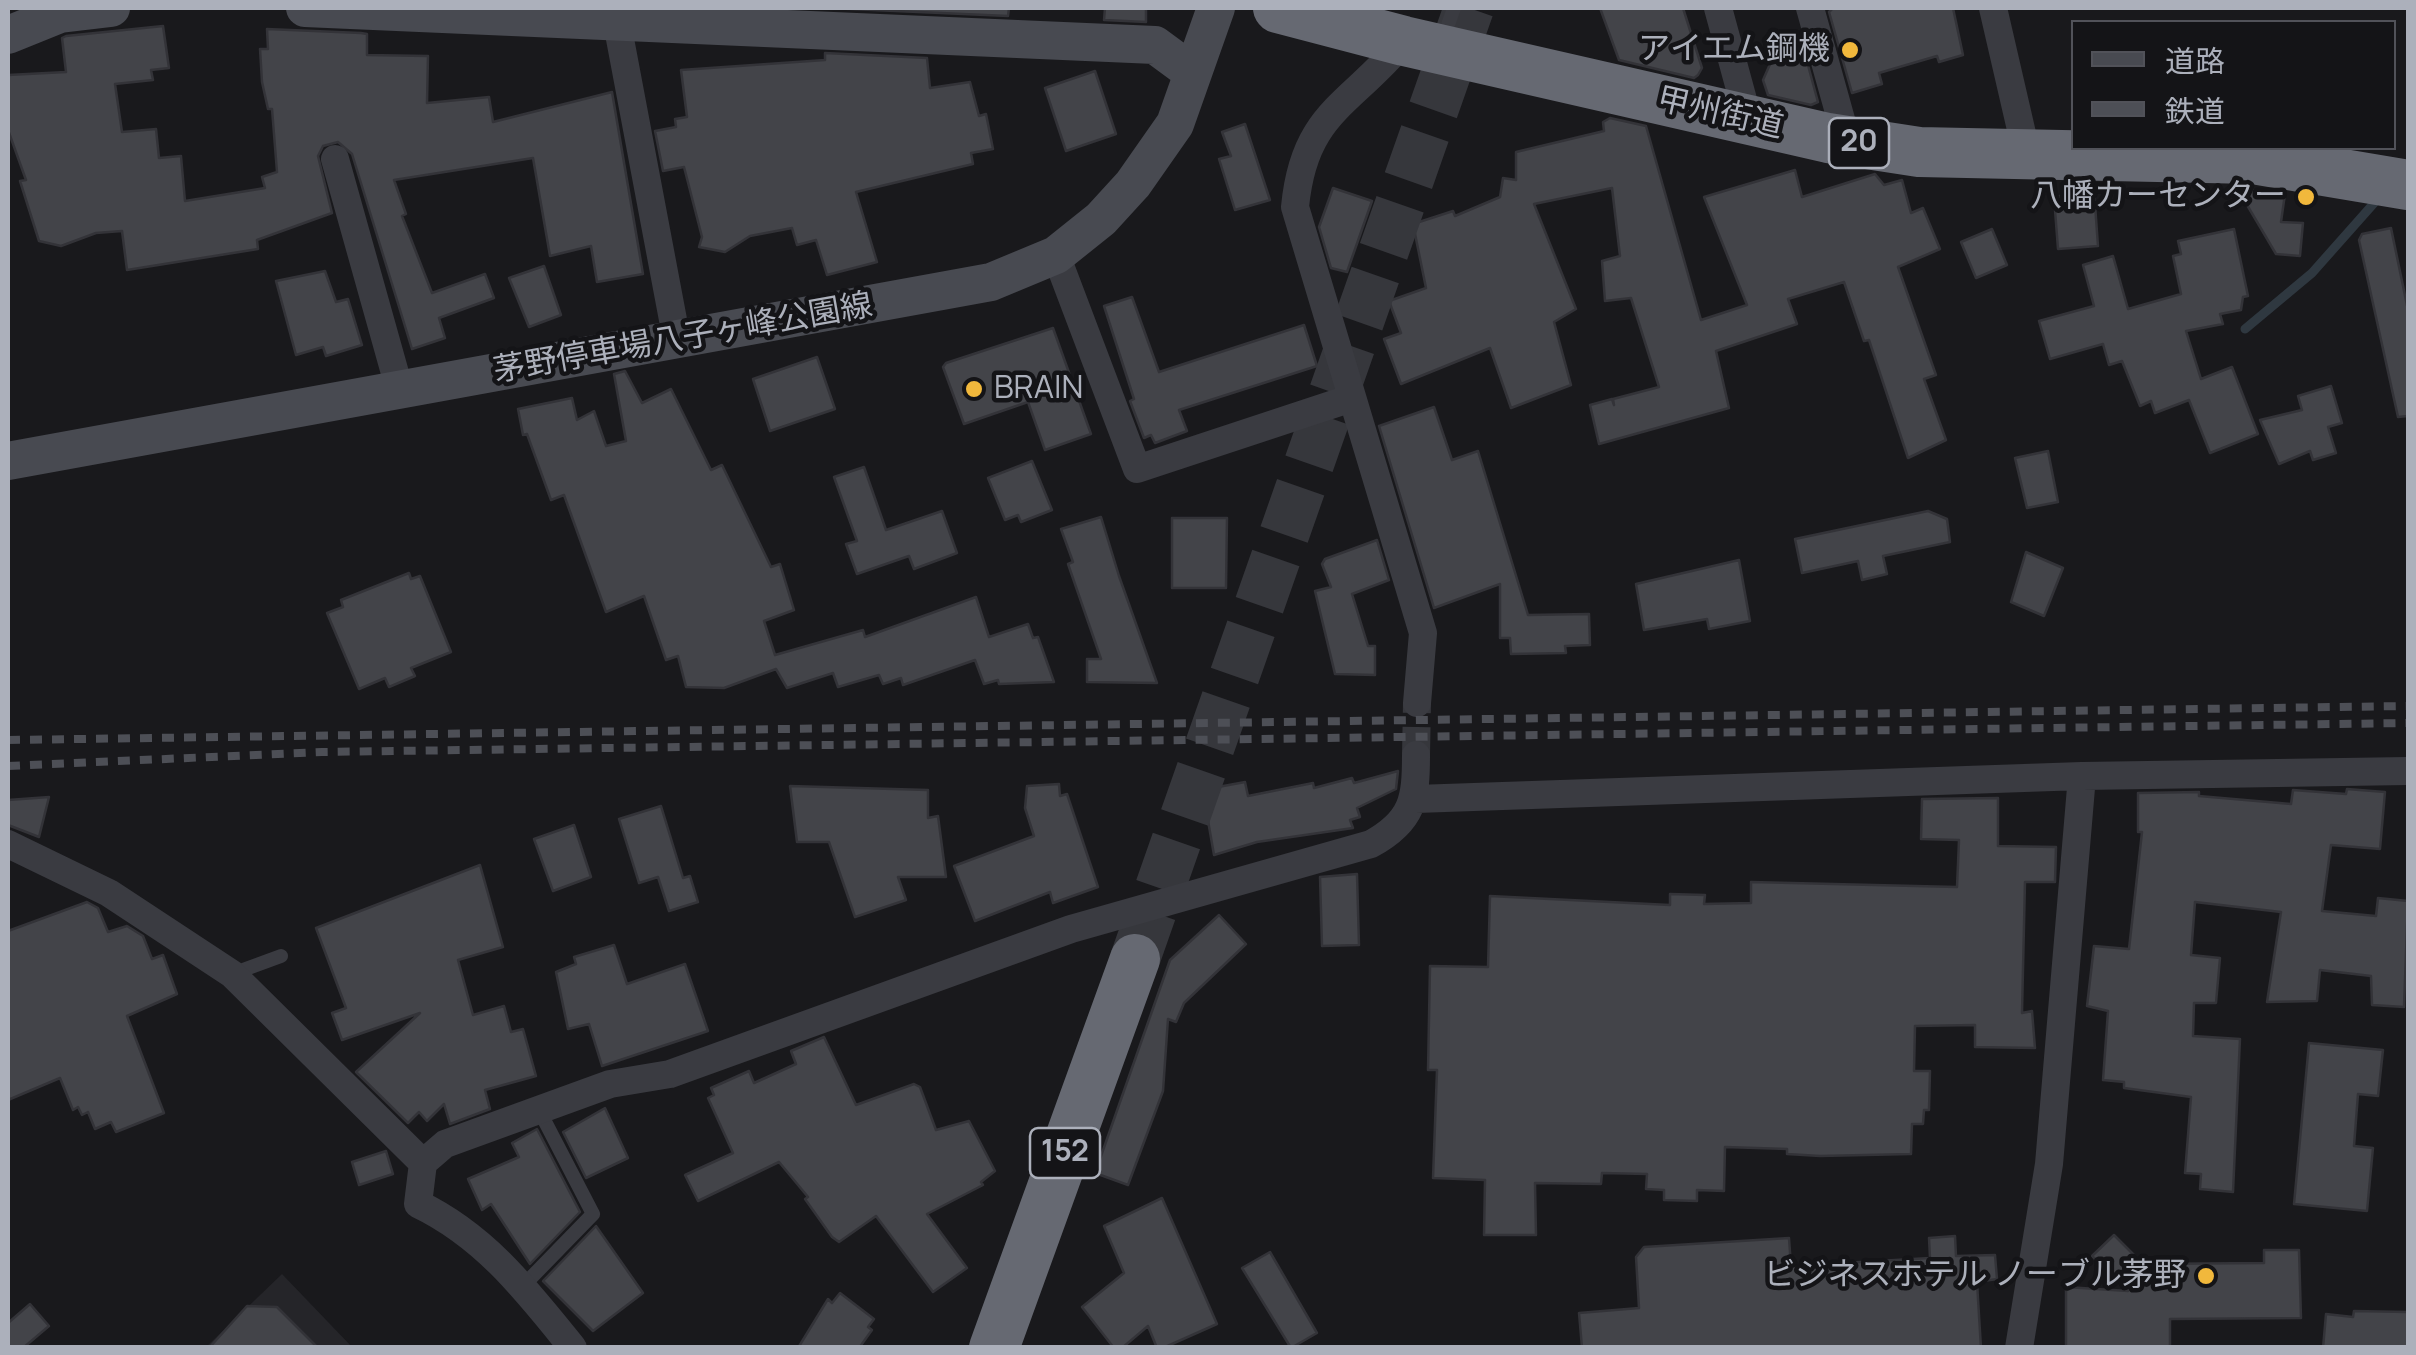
<!DOCTYPE html>
<html>
<head>
<meta charset="utf-8">
<style>
  body { margin:0 }
  #map { position:relative; width:2416px; height:1355px; overflow:hidden; background:#19191c; font-family:Manrope,"Noto Sans JP",sans-serif }
  canvas { display:block }
  .frame { position:absolute; inset:0; border:10px solid #acb0bb; pointer-events:none }
  .legend { position:absolute; left:2071px; top:20px; width:325px; height:130px; box-sizing:border-box; background:#141417; border:2px solid #515259; margin:0; padding:12px 18px; list-style:none; font-size:30px; color:#acb0bb }
  .legend li { display:flex; align-items:center; gap:20px; height:50px }
  .legend b { width:50px; border:2px solid #515259 }
</style>
</head>
<body>
<div id="map">
<canvas width="2416" height="1355"></canvas>
<div class="frame"></div>
<ul class="legend">
<li><b style="height:12px;background:#484a51"></b>道路</li>
<li><b style="height:12px;background:#4d4f56"></b>鉄道</li>
</ul>
</div>
<script>
const context = document.querySelector('canvas').getContext('2d');
context.lineJoin = 'round';
function fillPath(path, color) { context.fillStyle = color; context.fill(path, 'evenodd'); }
function stroke(path, color, width, dash) { context.strokeStyle = color; context.lineWidth = width; context.lineCap = dash ? 'butt' : 'round'; context.setLineDash(dash || []); context.stroke(path); }
function write(font, color, halo, rows, align = 'center') {
  context.font = font + ' Manrope,"Noto Sans JP",sans-serif'; context.lineWidth = 9; context.setLineDash([]); context.textBaseline = 'middle'; context.strokeStyle = halo; context.fillStyle = color; for (const [text, x, y, turn = 0] of rows) {
    context.save(); context.translate(x, y); context.rotate((+turn || 0) * Math.PI / 180); context.textAlign = isNaN(turn) ? turn : align; if (halo) context.strokeText(text, 0, 0); context.fillText(text, 0, 0); context.restore();
  }
}
fillPath(new Path2D(`
  M282,1274L352,1347L205,1348Z`), '#252529');
stroke(new Path2D(`
  M2245,329L2312,273L2375,202`), '#2f3840', 9);
const building = new Path2D(`
  M828,8H1009L1008,16Z
  M1105,8H1146V22L1104,20Z
  M1600,8H1683L1702,68L1698,75L1694,78L1619,60Z
  M1833,8H1953L1963,55L1939,62L1937,56L1879,73L1882,84L1852,93L1829,12Z
  M163,26L169,68L151,70L153,80L115,84L122,132L156,129L159,158L181,156L185,201L265,188L262,177L277,172L272,109H268L262,82L260,49H268L267,29L361,33L367,34V55L428,56L427,103L489,97L493,122L612,92L643,274L597,282L591,246L550,256L533,158L394,180L406,214L402,216L432,293L485,274L494,298L439,318L445,338L412,349L352,154L338,142L323,146L318,156L332,213L257,240L258,249L127,270L122,231L96,233L61,246L39,241L20,181L26,180L8,130V75L66,72L62,38L66,36Z
  M1802,43L1818,102L1811,105L1768,95L1763,80L1774,55Z
  M825,53L927,58L930,88L970,82L979,116L986,114L993,149L971,153L973,164L856,192L877,262L827,275L816,240L797,245L792,228L750,236L725,252L699,247L702,237L684,167L663,171L655,131L676,127L675,119L687,117L681,70L825,60Z
  M1095,71L1116,134L1066,151L1045,88Z
  M1610,118L1646,126L1701,320L1747,305L1704,197L1795,170L1802,197L1875,174L1884,185L1902,180L1911,213L1923,208L1940,249L1898,267L1936,375L1924,379L1946,440L1908,458L1869,340L1864,341L1844,282L1788,299L1797,324L1716,351L1729,408L1599,444L1590,405L1612,399L1614,405L1613,399L1659,387L1631,298L1605,301L1602,261L1620,256L1612,188L1534,204L1576,309L1554,322L1571,385L1511,408L1490,348L1401,384L1384,339L1401,333L1389,301L1426,288L1413,224L1453,211L1455,216L1500,197L1503,178L1516,180V152L1604,131L1603,122Z
  M1245,124L1270,200L1235,210L1219,159L1231,156L1222,132Z
  M1333,188L1372,201L1347,272L1331,268L1319,227Z
  M2237,188L2285,194L2281,222L2303,223L2300,256L2276,254Z
  M2094,190L2098,246L2058,249L2054,197Z
  M2391,228L2408,310V416L2398,417L2359,240L2362,234Z
  M1992,229L2007,265L1976,278L1961,242Z
  M2234,229L2248,296L2243,297L2241,310L2220,314L2223,324L2186,331L2201,379L2232,367L2258,434L2210,453L2189,400L2155,413L2151,401L2140,406L2122,361L2109,365L2103,344L2050,359L2039,321L2094,306L2083,265L2113,256L2128,309L2181,294L2173,256L2181,254L2178,241Z
  M544,266L561,315L529,327L509,278Z
  M325,271L336,302L348,299L362,345L326,356L323,347L296,355L276,281Z
  M1132,297L1159,372L1304,325L1317,366L1179,410L1187,431L1155,443L1151,435L1144,438L1130,401L1134,399L1104,306Z
  M1053,328L1091,434L1045,450L1028,402L964,424L943,367L946,363Z
  M817,357L835,409L770,431L753,379Z
  M625,371L642,403L671,389L711,470L722,465L771,567L780,564L794,610L764,621L775,655L863,630L865,637L976,597L989,637L1028,624L1033,638L1038,637L1054,682L999,684L998,680L984,684L975,660L903,685L901,678L883,684L879,675L838,687L833,673L787,688L776,669L724,688L686,687L678,656L666,660L644,596L606,612L564,495L551,500L527,434L523,435L518,409L572,398L577,420L594,411L606,446L626,441L614,374Z
  M2331,386L2342,423L2328,427L2336,453L2313,460L2310,451L2279,464L2260,420L2302,410L2298,396Z
  M1434,407L1452,460L1478,451L1528,615L1589,614L1590,645L1565,646L1566,653L1511,654L1510,638H1500V584L1434,608L1379,426Z
  M2048,451L2058,502L2027,508L2015,458Z
  M1032,461L1052,510L1021,522L1018,515L1005,520L988,478Z
  M864,467L886,530L942,511L957,553L914,569L909,556L857,574L846,544L857,541L834,477Z
  M1928,511L1947,519L1950,542L1883,556L1887,574L1862,580L1858,561L1802,573L1795,539Z
  M1101,517L1119,576L1157,683L1087,682V659H1101L1068,564L1073,562L1061,529Z
  M1172,518H1227L1226,588H1172Z
  M1377,540L1389,580L1352,594L1368,646H1375V675L1335,674L1315,591L1331,587L1322,564L1325,559Z
  M2026,552L2063,568L2044,616L2011,602Z
  M1739,560L1750,621L1709,629L1707,619L1644,630L1636,584Z
  M409,573L411,579L420,576L451,652L411,668L415,676L389,687L385,678L359,689L327,613L343,607L341,600Z
  M1398,771L1396,789L1357,808L1360,817L1350,820L1353,828L1257,842L1214,855L1207,815L1218,787L1245,782L1248,796L1313,783L1314,788L1352,778L1354,783Z
  M1059,784L1060,796L1067,794L1098,887L1053,903L1050,892L975,921L954,866L1034,836L1025,808L1027,786Z
  M790,786L928,790V818L938,816L946,877H898L906,900L855,917L829,842H797Z
  M2347,789L2385,792L2380,849L2331,845L2322,911L2376,916L2378,898L2408,901L2404,1007L2372,1005L2371,976L2320,970L2317,1001L2267,1002L2281,912L2195,902L2191,955L2220,958L2216,1003H2194L2193,1036L2240,1039L2233,1192L2200,1189L2201,1174L2185,1173L2191,1097L2124,1088V1082L2103,1080L2108,1011L2087,1006L2094,946L2129,949L2142,832H2138V793L2199,792V796L2291,804L2293,790L2346,794Z
  M49,797L39,837L8,825V800Z
  M1998,798V846L2056,847L2055,882H2025L2022,1013L2032,1011L2035,1048L1975,1047V1025L1915,1026L1914,1071H1930L1929,1110H1924L1923,1124H1912L1911,1154L1820,1156L1787,1154V1149L1725,1147L1724,1191L1697,1190V1201L1664,1200V1190L1646,1189L1647,1174L1602,1173L1601,1184L1535,1183L1536,1235H1484L1485,1180L1433,1178L1437,1070H1428L1430,966L1488,967L1490,896L1670,905V894L1705,895L1704,904L1751,903V882L1957,887L1959,840L1921,839L1922,799Z
  M661,806L683,878L690,876L698,902L669,911L658,877L639,883L619,819Z
  M574,825L591,877L553,891L534,839Z
  M480,865L503,947L458,960L473,1015L504,1006L511,1032L523,1029L536,1076L485,1090L490,1109L450,1124L444,1104L427,1121L419,1112L408,1123L356,1072L420,1013L342,1040L332,1013L346,1008L316,928Z
  M1357,874L1359,945L1322,946L1320,877Z
  M87,902L98,908L108,932L127,926L143,936L152,959L163,955L177,994L127,1016L164,1113L116,1132L111,1122L95,1129L88,1112L82,1115L78,1107L73,1110L60,1078L8,1100V931Z
  M1219,915L1246,944L1184,1003L1176,1022L1168,1019L1163,1091L1128,1185L1095,1173L1170,960Z
  M614,945L627,984L685,964L708,1031L602,1066L589,1024L568,1029L556,972L576,964L574,957Z
  M824,1037L856,1105L914,1084L920,1087L936,1130L969,1121L995,1171L981,1182L983,1185L927,1214L967,1268L933,1292L876,1216L839,1242L832,1237L805,1199L808,1197L779,1162L698,1201L685,1175L733,1153L708,1098L714,1095L711,1088L749,1071L754,1083L796,1064L791,1051Z
  M2309,1043L2383,1050L2378,1096L2358,1094L2354,1146L2373,1148L2367,1211L2294,1204Z
  M605,1108L628,1158L586,1178L563,1132Z
  M537,1129L580,1212L530,1264L491,1204L482,1210L468,1179L519,1157L512,1143Z
  M386,1151L393,1174L359,1185L352,1162Z
  M1162,1198L1217,1324L1163,1348H1157L1148,1326L1122,1348H1114L1082,1307L1124,1273L1104,1226Z
  M596,1226L643,1293L593,1331L543,1281Z
  M2114,1235L2143,1264L2264,1263V1250H2299L2301,1318L2170,1319V1348H2066V1287L2128,1291L2092,1256Z
  M1955,1236L1956,1256L1995,1255L1997,1279L1977,1282L1981,1348H1582L1579,1313L1639,1308L1636,1257L1644,1247L1789,1238L1791,1266L1930,1258L1929,1238Z
  M1270,1252L1317,1333L1291,1348L1242,1268Z
  M840,1293L874,1319L868,1327L872,1330L859,1348H798L828,1299L832,1303Z
  M30,1304L49,1326L23,1348H8V1323Z
  M247,1306L277,1307L318,1348H209Z
  M2354,1311L2408,1312V1348H2323L2326,1314L2353,1317Z`);
fillPath(building, '#434449');
stroke(building, '#333338', 2.5);
stroke(new Path2D(`
  M1416,755L1417,703`), '#36373c', 28, [28, 14]);
stroke(new Path2D(`
  M1135,959L1469,8`), '#36373c', 50, [50, 25]);
stroke(new Path2D(`
  M1443,39L1454,8
  M232,974L281,956
  M523,1286L593,1214L539,1110`), '#3a3b41', 14);
stroke(new Path2D(`
  M1718,8L1749,122
  M1810,8L1847,141
  M1993,8L2026,151
  M617,23L677,341
  M1404,41C1350,106 1304,112 1295,207L1423,633L1417,703
  M335,159L400,391
  M1056,255L1137,469L1349,399
  M1416,799L2082,776L2408,771
  M8,844L109,893L232,974L423,1163
  M573,1348C527,1291 485,1236 418,1204L423,1163L445,1144L610,1084L670,1074L1071,929L1371,844C1413,821 1416,799 1416,755
  M2019,1348L2049,1164L2082,776`), '#3a3b41', 28);
stroke(new Path2D(`
  M305,8L1155,45L1193,73
  M8,35L60,14L111,8
  M8,461L991,282L1056,255L1101,219L1133,184L1175,124L1216,8`), '#484a51', 38);
stroke(new Path2D(`
  M1278,8L1404,41L1828,138L1919,152L2253,159L2408,185
  M994,1348L1135,959`), '#666972', 50);
stroke(new Path2D(`
  M8,740L2408,706
  M8,766L322,752L2408,723`), '#4d4f56', 8, [12, 10]);
for (const [x, y, r, color] of [
  [1850,50,10,"#f1b83c"],
  [2306,197,10,"#f1b83c"],
  [974,389,10,"#f1b83c"],
  [2206,1276,10,"#f1b83c"]
]) { const dot = new Path2D(); dot.arc(x, y, r, 0, 2 * Math.PI); context.fillStyle = color; context.fill(dot); stroke(dot, '#141417', 4); }
for (const [x, y, w] of [
  [1859,143,60],
  [1065,1153,70]
]) { const box = new Path2D(); box.roundRect(x - w / 2, y - 25, w, 50, 8); context.fillStyle = '#141417'; context.fill(box); stroke(box, '#acb0bb', 2.5); }
write('bold 30px', '#acb0bb', null, [
  ["20",1859,143],
  ["152",1065,1153]
]);
write('32px', '#acb0bb', '#141417', [
  ["アイエム鋼機",1830,50],
  ["八幡カーセンター",2286,197],
  ["BRAIN",994,389,"left"],
  ["ビジネスホテル ノーブル茅野",2186,1276]
], 'right');
write('32px', '#acb0bb', '#141417', [
  ["甲州街道",1720,114,13],
  ["茅野停車場八子ヶ峰公園線",683,339,-10]
]);
</script>
</body>
</html>
